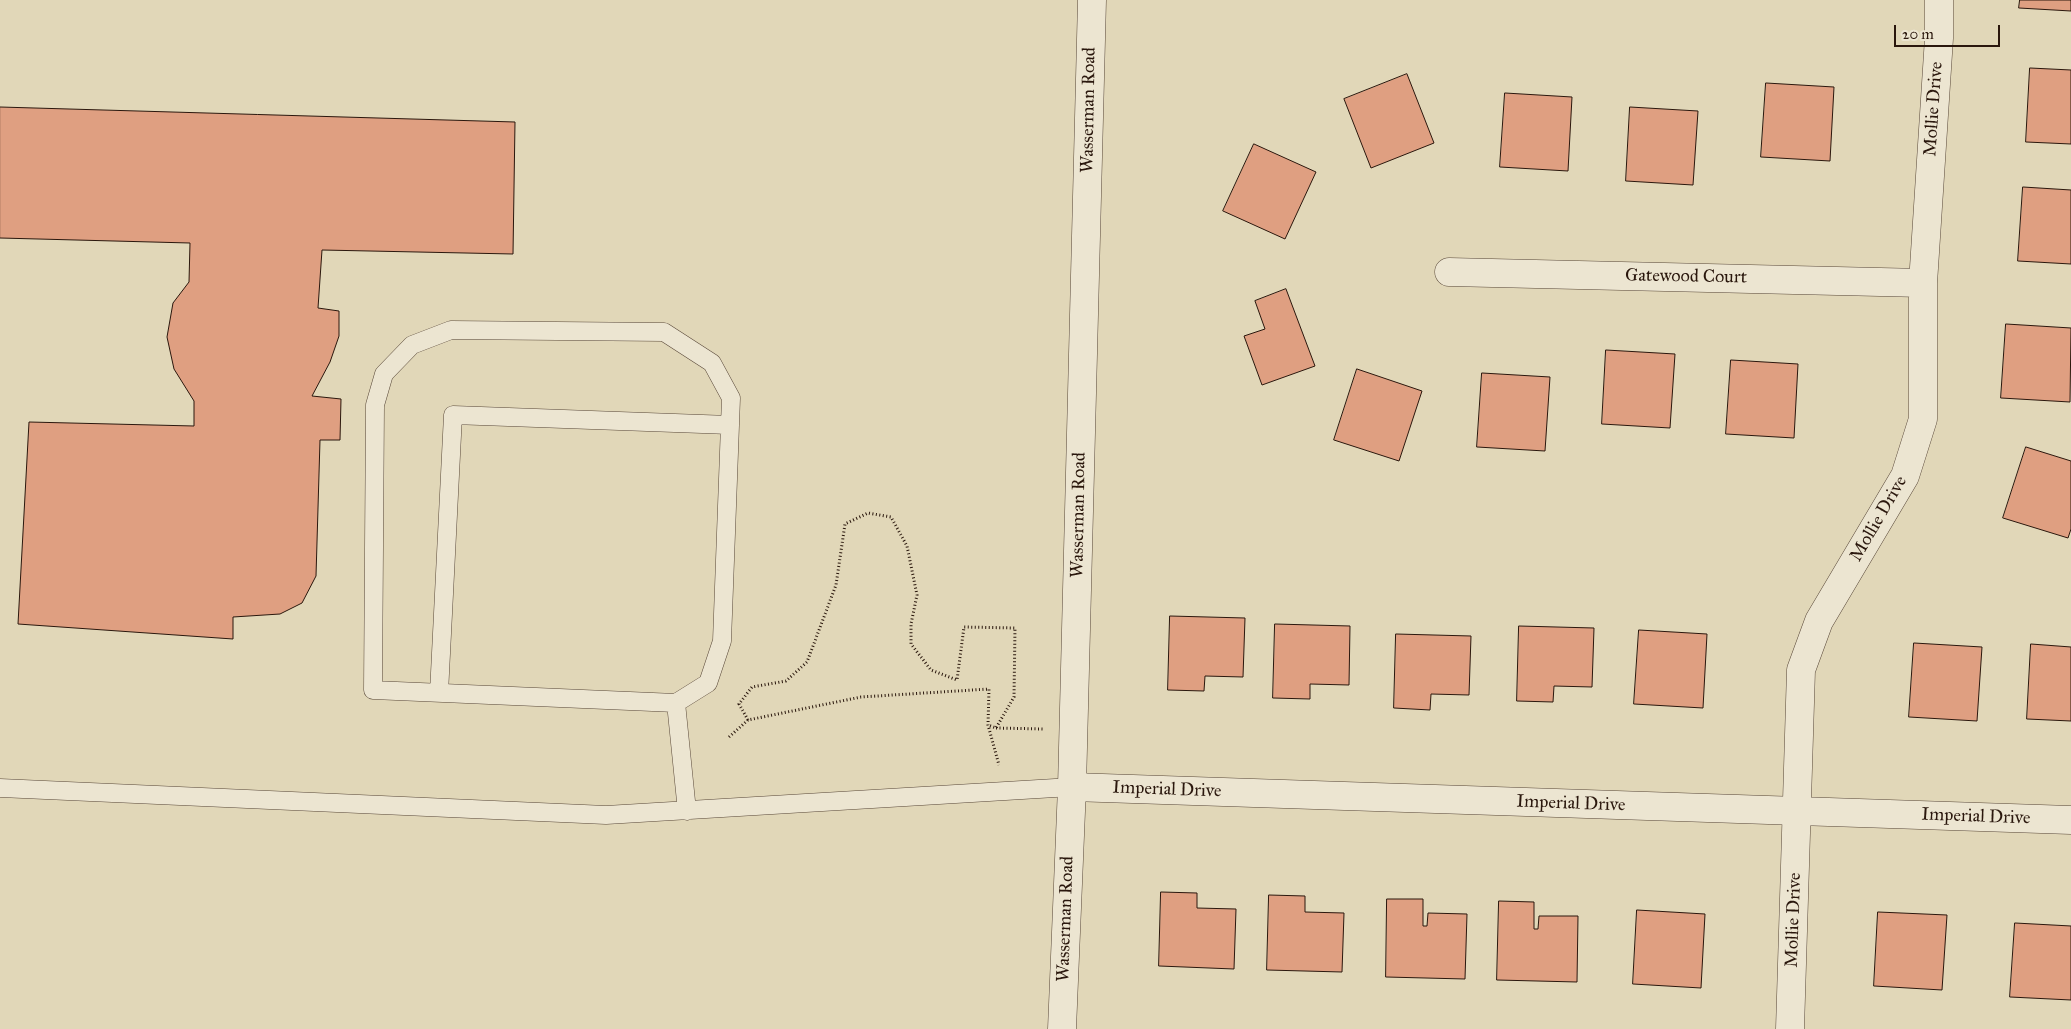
<!DOCTYPE html>
<html>
<head>
<meta charset="utf-8">
<style>
  body { margin:0 }
  #map { position:relative; width:2071px; height:1029px; overflow:hidden; background:#e1d7b8; font-family:"IM FELL Great Primer",serif }
  canvas { display:block }
  .scale { position:absolute; left:1894px; top:25px; width:106px; height:22px; box-sizing:border-box; border:2px solid #2a170d; border-top:0; padding-left:6px; font-size:15px; line-height:18px; white-space:nowrap; color:#2a170d; -webkit-text-stroke:4px #ece5d1; paint-order:stroke }
</style>
</head>
<body>
<div id="map">
<canvas width="2071" height="1029"></canvas>
<div class="scale">20 m</div>
</div>
<script>
const context = document.querySelector('canvas').getContext('2d');
context.lineJoin = 'round';
function fillPath(path, color) { context.fillStyle = color; context.fill(path, 'evenodd'); }
function stroke(path, color, width, dash) { context.strokeStyle = color; context.lineWidth = width; context.lineCap = dash ? 'butt' : 'round'; context.setLineDash(dash || []); context.stroke(path); }
function write(font, color, halo, rows, align = 'center') {
  context.font = font + ' "IM FELL Great Primer",serif'; context.lineWidth = 5; context.setLineDash([]); context.textBaseline = 'middle'; context.strokeStyle = halo; context.fillStyle = color; for (const [text, x, y, turn = 0] of rows) {
    context.save(); context.translate(x, y); context.rotate((+turn || 0) * Math.PI / 180); context.textAlign = isNaN(turn) ? turn : align; if (halo) context.strokeText(text, 0, 0); context.fillText(text, 0, 0); context.restore();
  }
}
const building = new Path2D(`
  M2020,0H2071V11L2019,8Z
  M2030,68L2071,70V144L2026,142Z
  M1407,74L1434,143L1371,168L1344,99Z
  M1766,83L1834,87L1830,161L1761,157Z
  M1505,93L1572,97L1568,171L1500,167Z
  M0,107L515,122L513,254L322,250L318,308L339,311V336L330,362L312,396L341,399L340,440H320L316,576L302,603L280,614L233,617V639L18,624L29,422L194,426V401L174,369L167,337L173,303L189,282L190,243L0,238Z
  M1630,107L1698,111L1693,185L1626,181Z
  M1254,144L1316,172L1285,239L1223,211Z
  M2023,187L2071,190V264L2018,261Z
  M1286,289L1315,366L1262,385L1244,336L1265,329L1255,301Z
  M2006,324L2071,328L2070,402L2001,398Z
  M1606,350L1675,354L1670,428L1602,424Z
  M1731,360L1798,364L1794,438L1726,434Z
  M1357,369L1422,391L1399,461L1334,440Z
  M1482,373L1550,377L1545,451L1477,447Z
  M2026,447L2071,461V529L2068,538L2003,518Z
  M1170,616L1245,618L1243,677L1205,676L1204,691L1168,690Z
  M1275,624L1350,626L1349,685L1310,684V699L1273,698Z
  M1519,626L1594,628L1592,687L1554,686L1553,702L1517,701Z
  M1639,630L1707,634L1703,708L1634,704Z
  M1396,634L1471,636L1469,695L1431,694L1430,710L1394,708Z
  M1914,643L1982,647L1977,721L1909,717Z
  M2031,644L2071,647V721L2027,719Z
  M1161,892L1197,893V908L1236,909L1234,969L1159,966Z
  M1269,895L1305,896V912L1344,913L1342,972L1267,970Z
  M1387,899H1423V926H1427L1428,913L1467,914L1465,979L1386,977Z
  M1499,901L1534,902V929H1538L1539,916H1578L1577,982L1497,980Z
  M1637,910L1705,914L1701,988L1633,984Z
  M1878,912L1947,915L1942,990L1874,986Z
  M2015,923L2071,926V1000L2010,997Z`);
fillPath(building, '#df9f81');
stroke(building, '#2a170d', 1);
const service = new Path2D(`
  M451,330L664,332L712,363L731,398L722,641L708,683L676,703L373,690L375,405L384,374L412,345Z
  M439,693L453,415L730,425
  M676,703L687,811
  M0,788L606,815L1072,787`);
const minor = new Path2D(`
  M1449,272L1923,283
  M1072,787L2071,820
  M1790,1029L1801,670L1819,621L1905,476L1923,419V283L1939,38V0`);
const tertiary = new Path2D(`
  M1062,1029L1072,787L1092,0`);
stroke(service, '#584738', 19);
stroke(minor, '#584738', 29);
stroke(tertiary, '#584738', 29);
stroke(new Path2D(`
  M748,720L739,704L752,687L786,681L807,662L836,585L845,524L868,513L891,517L907,546L917,595L911,624V644L931,670L957,680L964,627L1015,628L1014,697L996,728L988,725
  M996,728L1043,729
  M729,737L748,720L861,697L989,689L988,725L999,765`), '#2a170d', 3, [1, 2.5]);
stroke(service, '#ece5d1', 18);
stroke(minor, '#ece5d1', 28);
stroke(tertiary, '#ece5d1', 28);
write('18px', '#2a170d', '#ece5d1', [
  ["Mollie Drive",1934,109,-86],
  ["Wasserman Road",1089,110,-89],
  ["Gatewood Court",1686,277,1],
  ["Wasserman Road",1079,515,-89],
  ["Mollie Drive",1879,519,-60],
  ["Imperial Drive",1167,790,2],
  ["Imperial Drive",1571,804,2],
  ["Imperial Drive",1976,817,2],
  ["Wasserman Road",1066,919,-88],
  ["Mollie Drive",1794,920,-88]
]);
</script>
</body>
</html>
